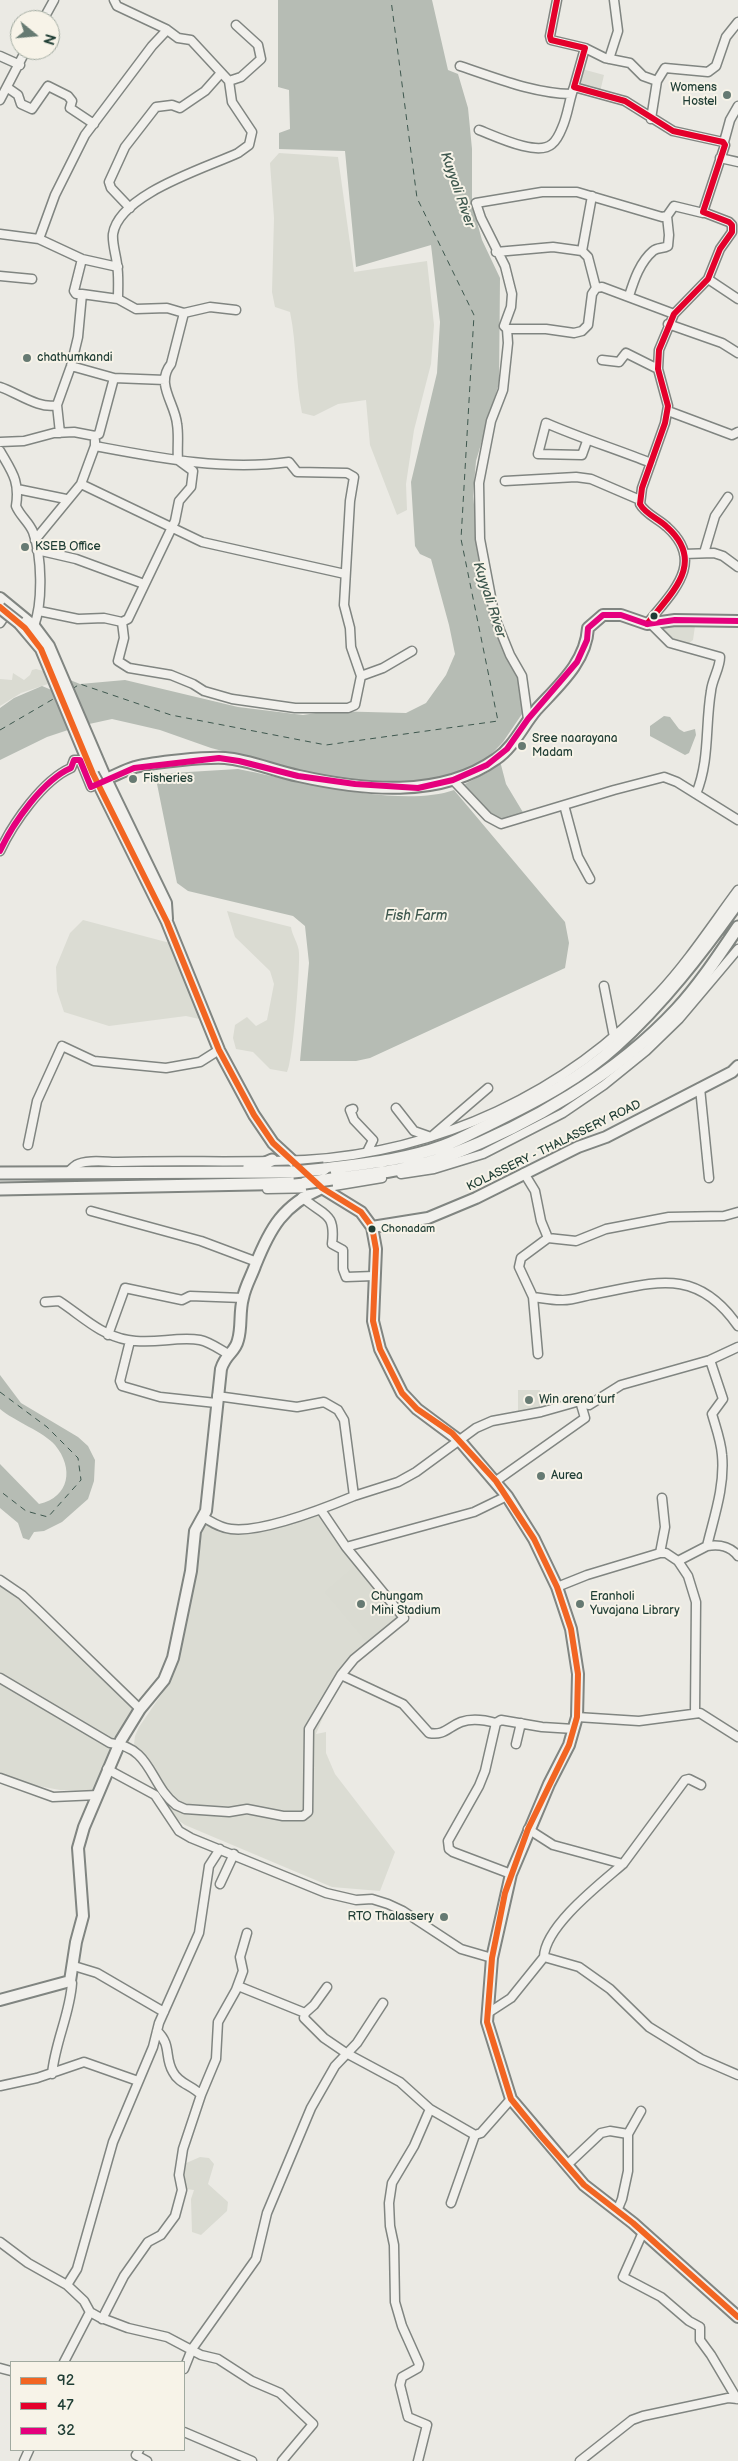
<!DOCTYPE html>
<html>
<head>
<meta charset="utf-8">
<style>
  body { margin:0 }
  #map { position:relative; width:738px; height:2461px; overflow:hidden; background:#ebeae4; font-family:"Balsamiq Sans",sans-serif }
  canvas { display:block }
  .legend { position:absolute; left:10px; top:2361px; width:175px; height:90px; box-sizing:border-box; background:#f7f3e8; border:1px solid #a1aaa0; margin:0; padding:6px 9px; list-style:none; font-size:15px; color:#1f3d34 }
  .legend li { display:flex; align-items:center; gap:10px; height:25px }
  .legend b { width:25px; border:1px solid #a1aaa0 }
  .north { position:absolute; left:10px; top:10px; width:50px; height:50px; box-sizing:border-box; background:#f7f3e8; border:1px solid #a1aaa0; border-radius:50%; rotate:107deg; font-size:14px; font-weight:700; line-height:20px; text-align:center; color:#1f3d34 }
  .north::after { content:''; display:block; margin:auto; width:18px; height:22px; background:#667a72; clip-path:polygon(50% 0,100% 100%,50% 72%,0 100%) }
</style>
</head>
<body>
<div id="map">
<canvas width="738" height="2461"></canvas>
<ul class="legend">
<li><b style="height:6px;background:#f26522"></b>92</li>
<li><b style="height:6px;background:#e4002b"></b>47</li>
<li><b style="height:6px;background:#e5007d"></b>32</li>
</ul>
<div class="north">N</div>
</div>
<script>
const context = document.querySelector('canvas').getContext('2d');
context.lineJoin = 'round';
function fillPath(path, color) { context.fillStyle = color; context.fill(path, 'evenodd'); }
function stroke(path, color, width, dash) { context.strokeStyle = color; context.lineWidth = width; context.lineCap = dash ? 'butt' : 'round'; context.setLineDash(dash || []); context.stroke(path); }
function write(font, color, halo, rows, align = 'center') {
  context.font = font + ' "Balsamiq Sans",sans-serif'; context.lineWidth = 4; context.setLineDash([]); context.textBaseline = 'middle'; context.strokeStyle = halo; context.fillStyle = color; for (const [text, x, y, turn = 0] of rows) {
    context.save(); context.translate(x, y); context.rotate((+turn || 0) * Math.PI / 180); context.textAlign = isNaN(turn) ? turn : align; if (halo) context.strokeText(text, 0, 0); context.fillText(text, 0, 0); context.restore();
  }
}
fillPath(new Path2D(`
  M695,626L693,640L687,645L670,640L658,627Z
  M83,920L170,943L204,1020L186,1016L109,1026L64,1012L57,991L56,967L70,933Z
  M318,1513L348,1556L400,1616L356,1652L344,1666L316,1734L326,1732V1753L335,1774L395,1852L380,1891L332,1887L185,1825L175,1818L133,1753L135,1736L139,1727L170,1682L182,1646L202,1523L234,1534L251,1532Z
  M0,1584L29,1606L133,1707L115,1738L93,1791L60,1790L27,1784L0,1776Z`), '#dbdcd3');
fillPath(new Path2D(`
  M582,69L604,75L600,92L577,86Z
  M279,153L338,157L354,272L427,261L434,325L431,364L414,430L406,484L407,510L397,515L370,445L366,400L338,404L314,416L302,413C295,379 297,345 290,312L275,307L272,292L274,218L270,163Z
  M36,669L43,671L48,684L21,693L0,706V679L12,680L13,673L24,680L30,675L32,670Z
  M227,911L291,927C292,936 299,944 299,953C300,969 293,1062 287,1072L270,1069L253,1052L236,1049L233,1038L235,1025L247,1017L256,1026L267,1020L274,984L270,971L235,937Z
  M518,1390H540V1411H518Z
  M354,1567L396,1616L367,1642L325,1592Z
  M200,2157L209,2158L214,2164L208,2184L228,2202L227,2211L201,2235L192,2232L191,2199L194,2190L186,2189L181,2179L184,2164Z`), '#dadbd2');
fillPath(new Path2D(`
  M278,0H432L448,70L458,74L468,108L472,149V204L482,240L500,278L499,383L476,461L473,496L482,574L494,630L520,679L523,697L522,714L503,742L481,765L439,780L389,783L326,778L211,748L160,730L112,719L80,726L47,737L0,760V708L14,698L42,686L54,691L70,680L80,684L125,680L238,707L303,715L329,711L406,713L426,703L446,675L455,654L449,625L431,559L420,554L415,546L411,482L437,373L440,322L431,245L356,267L345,151L279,149V133L290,129L289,90L278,87Z
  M664,716L670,717L679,729L684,732L695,729L696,735L689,753L685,755L650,736V726Z
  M500,761L506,784L524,814L497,821L463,785L488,772Z
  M238,769C295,780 400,809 454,790L565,922L569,943L565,968L370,1058L356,1061H300L309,963L305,926L293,916L188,891L177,883L155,774Z
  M0,1375L21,1403L78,1437L88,1446L95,1460L94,1481L88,1499L62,1522L44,1531L34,1532L29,1540L23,1538L18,1523L0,1508V1464L39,1504C70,1497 74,1468 55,1445C44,1432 14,1421 0,1409Z`), '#b6bcb4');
stroke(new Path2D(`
  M72,689L80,684L171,715L326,745L498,721L461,539L474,315L417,198L391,0
  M0,730L55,698
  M0,1392L47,1427L78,1458L81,1480L48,1517L26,1511L0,1491`), '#3f584f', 1, [6, 5]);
const minor = new Path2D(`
  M114,0L117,6L166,29L178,38L191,40L229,81L241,77L261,59L258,45L236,25
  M557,0L550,36L551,40L585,48L574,87L625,101L673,131L723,142L725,145L703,212L729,222L732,225V232L720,249L708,279L674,314L659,350L658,369L668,406L665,423L642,488L640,504C645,514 659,519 667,527C707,563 671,593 647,624
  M43,20L54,0
  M585,48L605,58L630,63L643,76L657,81L665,68L708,72L716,66L726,37L738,22
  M0,56L20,65
  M609,59L618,31L614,0
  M460,66C497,78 532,93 571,94
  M8,88L18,95L21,104L32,109L48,86L68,96L72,101L70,108L94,124
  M0,100L26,50
  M651,119L657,81
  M479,130C495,136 538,157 552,144C557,140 560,133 562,128C568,115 569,100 574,87
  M724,142L730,120L738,106
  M720,158L738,162
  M130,208L111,188L109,182L125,147L156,107L172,105L180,108L205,91L221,73
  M0,234L39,239L82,259L118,267
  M39,239L55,195L85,135L152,46L167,30
  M582,251L592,196
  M496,252L553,247L582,251L588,257L596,288
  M0,276L32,279
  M708,279L738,299
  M629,296C634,280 640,262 653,251C658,247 663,249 668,246L669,235L667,216
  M118,299C118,287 119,276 117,264C116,255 112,243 113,234C119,194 206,168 238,153L249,145L252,132L232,102L229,81
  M184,313L210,307L236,310
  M668,324L722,343L738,353
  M507,329H546L574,333L582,331L588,325L592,294L596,288L602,287L674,314
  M602,360L619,362L626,353L658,369
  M71,366L114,378
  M0,387C16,392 40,410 57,405L71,366L78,337L82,294H76L74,291L82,259
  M57,405L60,433
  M668,411L732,435L738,432
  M587,441L582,455L538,454L546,423C580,438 616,449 651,463
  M0,442L24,441L54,433L74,432L95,436L99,434L114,378L165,380
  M95,446C159,458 224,471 289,462L297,472L347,473L354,477L350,501L344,605L350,628L351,647L361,676L355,705L348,708H295L232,699L204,691L193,684L171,675L129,668L118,661L124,638L122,622
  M0,451C12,472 20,481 16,506C20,516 29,522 33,532C42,556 43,602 34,626
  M505,481L576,477L591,479L640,500
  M81,484L202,542L345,574
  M17,489L66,499
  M35,540L81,484L95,446V441
  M37,550L76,559L144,584
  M704,553L715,516L728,497
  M684,554L714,553L723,556L738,567
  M39,611L78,619L104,618L122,622L128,619L175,521L179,501L191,487L193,471L178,460C177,448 179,436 177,424C175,403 155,384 171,364L184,313L167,308L136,309L118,299L82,294
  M0,623L9,610
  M651,624L670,643L720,657C720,668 712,680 711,691C705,726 710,760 696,794
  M361,676L383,668L412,651
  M528,719L522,676L510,655L495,618L480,539L479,483L491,421L503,390L508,343L507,329L504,326L511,307L512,294L505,266L481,218L476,203L542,192H577L662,217L667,216L674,206L703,213
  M453,780L488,817L501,824L614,790L664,777L677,782L738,820
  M564,805L578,857L590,879
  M0,851C13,823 43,780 71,768L74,760H80L91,787L102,781
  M604,986L614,1037
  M700,1088L709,1178
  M396,1108L414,1131L431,1137L488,1088
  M353,1109L350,1110L354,1120L373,1140L367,1152
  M28,1145L37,1101L62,1046L94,1061L166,1068L200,1062L219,1050
  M67,1173C70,1170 73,1167 76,1165C86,1159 107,1162 118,1162C180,1160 243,1163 305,1160C438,1152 567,1093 658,994C688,962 712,925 738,890
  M524,1173L535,1191L541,1221L548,1238
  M401,1174L434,1169L483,1154L563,1113L604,1085L646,1051L679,1019L738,949
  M267,1189L322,1188L382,1178
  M302,1197C323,1216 336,1211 332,1244L343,1250V1269L346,1277L374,1276
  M91,1211L201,1241L257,1262
  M533,1297C542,1298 551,1300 560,1300C570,1301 581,1297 590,1295C652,1284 695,1264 738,1326
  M45,1302L59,1301C82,1316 100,1335 128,1340C153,1345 176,1336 200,1340C210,1342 219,1349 228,1354
  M108,1335L125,1288L182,1300L190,1296L243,1298
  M130,1341L120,1381L122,1386L160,1397L216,1403
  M538,1354L533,1297L519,1267L521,1258L548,1238L576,1241L606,1229L669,1217L724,1216L738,1212
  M710,1360L738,1347
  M217,1396L297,1407L324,1402L338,1410L344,1420L354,1496L398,1482L416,1472L476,1428L492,1421L541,1412L580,1401
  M496,1481L585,1418L580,1401L589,1405L621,1385L710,1360L723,1399L712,1414C716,1428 721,1441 722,1455C725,1486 714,1517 707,1546L678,1561L666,1553H660L587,1575L557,1587
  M321,1510L346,1547L474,1512L507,1496
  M203,1517C212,1522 220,1528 231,1529C262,1533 325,1508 354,1496
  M707,1546C720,1544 730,1546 738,1556
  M660,1553L665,1527L662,1498
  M678,1561L688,1576L696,1602L695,1713
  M0,1580L22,1595L40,1612L140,1709
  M341,1675L403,1704L429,1733C444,1736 448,1727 461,1722C472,1718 485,1720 496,1723L501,1720L542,1727L574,1729
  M0,1678L110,1743C152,1747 149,1784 176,1805L185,1809L229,1812L247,1809L283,1816H303L308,1812L309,1729L341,1675L354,1659L404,1618L346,1547
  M577,1717L639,1721L700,1713L738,1737
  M496,1723L485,1771L479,1786L448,1841L449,1849L453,1852L511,1874
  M516,1744L521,1723
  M107,1769L155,1795L179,1831L191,1838L326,1893L356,1900L372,1899L388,1904L403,1911L461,1949L492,1958
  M0,1778L53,1797L98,1795
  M528,1829L553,1845L623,1864L685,1780L689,1779L701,1785
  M623,1864C601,1883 545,1926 544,1957L579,1967L610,1989L649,2027L701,2059L738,2075
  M220,1884L234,1854
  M74,1966L97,1973L164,2012
  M238,1986L305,2013L314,2005L327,1987
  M305,2013L304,2018L324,2038L346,2053L400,2082L430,2109
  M488,2013L511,1998L544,1957
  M52,2074C55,2042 70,2014 72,1983L70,1981
  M0,2086L37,2078L84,2062L138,2081
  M201,2095L216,2059L218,2022L236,1990L243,1971L240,1957L247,1933
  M567,2165L601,2133L610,2131L628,2134
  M451,2203L475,2135
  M617,2211L622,2199L628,2171V2134L641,2111
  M643,2232L623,2277L661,2297L689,2321L700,2327V2340L711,2355L737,2399
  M0,2242L28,2263L67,2285L84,2301L90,2312L99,2317L128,2328L167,2337L201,2355L218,2359L252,2381L280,2393L313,2424L282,2461
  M67,2285L77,2269L113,2142L153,2047L159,2023L199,1933L209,1866L220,1849
  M102,2319L124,2276L148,2242L161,2235L175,2216L182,2190L179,2175L183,2149L201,2095C192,2085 179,2084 173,2072C164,2057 172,2045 157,2031
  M64,2362L90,2312
  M0,2368L11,2371
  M184,2369L192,2349L256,2259L267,2213L311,2108L335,2066L357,2043L383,2003
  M184,2432L252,2461
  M139,2450L136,2455L147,2461
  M24,2461L29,2450
  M418,2461L427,2425L408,2417L400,2385L402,2377L418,2368L419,2364L402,2326L395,2302L394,2245L390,2226L389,2203L392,2183L414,2146L430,2109L475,2135L481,2133L511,2099
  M580,2461L632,2420L643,2416L728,2398L738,2399`);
const major = new Path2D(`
  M0,598L34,626L49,646L106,779L166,903L167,919
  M19,623L41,649L93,774
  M106,779C116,775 125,770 135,767C154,762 205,757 225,758C250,760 274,771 299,776C362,790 440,799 496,759C514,747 523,725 537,709C559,685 586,662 588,628L603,615H621L647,624L675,620L738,621
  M99,785L167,922L219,1050L254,1115L273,1143L322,1188L361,1212L372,1227L376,1249L373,1321L380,1349L402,1393L417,1409L460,1441L507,1496L534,1539L557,1587L571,1629L578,1674L577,1717L569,1745L549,1784L511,1874L492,1958L487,2022L511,2099L584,2185L633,2223L738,2317
  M372,1227L428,1218L476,1198L578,1147L606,1137L732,1072L738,1066
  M0,2000L70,1981L76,1942L83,1916L78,1848L84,1827L121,1740L140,1709L164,1680L173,1658L191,1571L195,1531L206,1511L221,1369C226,1353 235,1353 238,1340C242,1327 239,1312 243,1298C245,1287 251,1277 255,1266C270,1228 283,1205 322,1188`);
const highway = new Path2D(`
  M249,1166L263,1164L272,1160
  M324,1169C363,1164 405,1160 443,1146C460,1140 477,1130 494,1122C537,1101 581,1078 616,1046C663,1003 701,954 738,902
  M0,1173L293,1172
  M332,1179C370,1174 412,1170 448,1156C529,1125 617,1074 677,1009C700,984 719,955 738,927
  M0,1189L305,1183`);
stroke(minor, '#808581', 11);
stroke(major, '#808581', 14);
stroke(highway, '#808581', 15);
stroke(minor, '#f1f0ec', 8);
stroke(major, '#f1f0ec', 10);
stroke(highway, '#f1f0ec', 11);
const majorBridge = new Path2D(`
  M0,608L19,623
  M93,774L99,785`);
const highwayBridge = new Path2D(`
  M293,1172L324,1169
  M305,1183L332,1179`);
stroke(majorBridge, '#808581', 14, []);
stroke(highwayBridge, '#808581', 15, []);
stroke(majorBridge, '#f1f0ec', 10);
stroke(highwayBridge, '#f1f0ec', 11);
stroke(new Path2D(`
  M0,607L25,628L41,649L93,774L167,922L219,1050L254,1115L273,1143L322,1188L361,1212L372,1227L376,1249L373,1321L380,1349L402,1393L417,1409L452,1433L496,1481L534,1539L557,1587L571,1629L578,1674L577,1717L569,1745L528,1829L505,1893L492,1958L487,2022L511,2099L541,2136L584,2185L633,2223L738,2317`), '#f26522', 6);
stroke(new Path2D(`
  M557,0L550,36L551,40L585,48L574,87L625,101L673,131L723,142L725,145L703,212L729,222L732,225V232L720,249L708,279L674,314L659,350L658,369L668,406L665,423L642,488L640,504C645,514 659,519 667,527C707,563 671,593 647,624`), '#e4002b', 6);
stroke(new Path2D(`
  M0,851C13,823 43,780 71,768L74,760H80L91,787L134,768L219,758L239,761L298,776L355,784L418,788L453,780L487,765L507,749L528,719L577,662L587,640L588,628L603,615H621L647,624L675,620L738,621`), '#e5007d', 6);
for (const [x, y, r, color] of [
  [727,95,5,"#667a72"],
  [27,358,5,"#667a72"],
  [25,547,5,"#667a72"],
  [654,616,4.5,"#1f3d34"],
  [522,746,5,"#667a72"],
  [133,779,5,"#667a72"],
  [372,1229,4.5,"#1f3d34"],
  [529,1400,5,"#667a72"],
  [541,1476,5,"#667a72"],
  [361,1604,5,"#667a72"],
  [580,1604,5,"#667a72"],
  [444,1917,5,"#667a72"]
]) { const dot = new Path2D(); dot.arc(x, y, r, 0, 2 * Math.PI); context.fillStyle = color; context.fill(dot); stroke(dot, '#f7f3e8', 2); }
write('11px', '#1f3d34', '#f7f3e8', [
  ["Chonadam",381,1229]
], 'left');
write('12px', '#1f3d34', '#f7f3e8', [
  ["Womens",717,88,"right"],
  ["Hostel",717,102,"right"],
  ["chathumkandi",37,358],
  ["KSEB Office",35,547],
  ["Sree naarayana",532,739],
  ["Madam",532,753],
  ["Fisheries",143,779],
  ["Win arena turf",539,1400],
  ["Aurea",551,1476],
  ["Chungam",371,1597],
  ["Mini Stadium",371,1611],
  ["Eranholi",590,1597],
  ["Yuvajana Library",590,1611],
  ["RTO Thalassery",434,1917,"right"]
], 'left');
write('12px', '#1f3d34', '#f7f3e8', [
  ["KOLASSERY - THALASSERY ROAD",554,1146,-26]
]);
write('italic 14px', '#3f584f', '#f7f3e8', [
  ["Kuyyali River",457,190,71],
  ["Kuyyali River",489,600,72],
  ["Fish Farm",416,916]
]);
</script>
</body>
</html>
